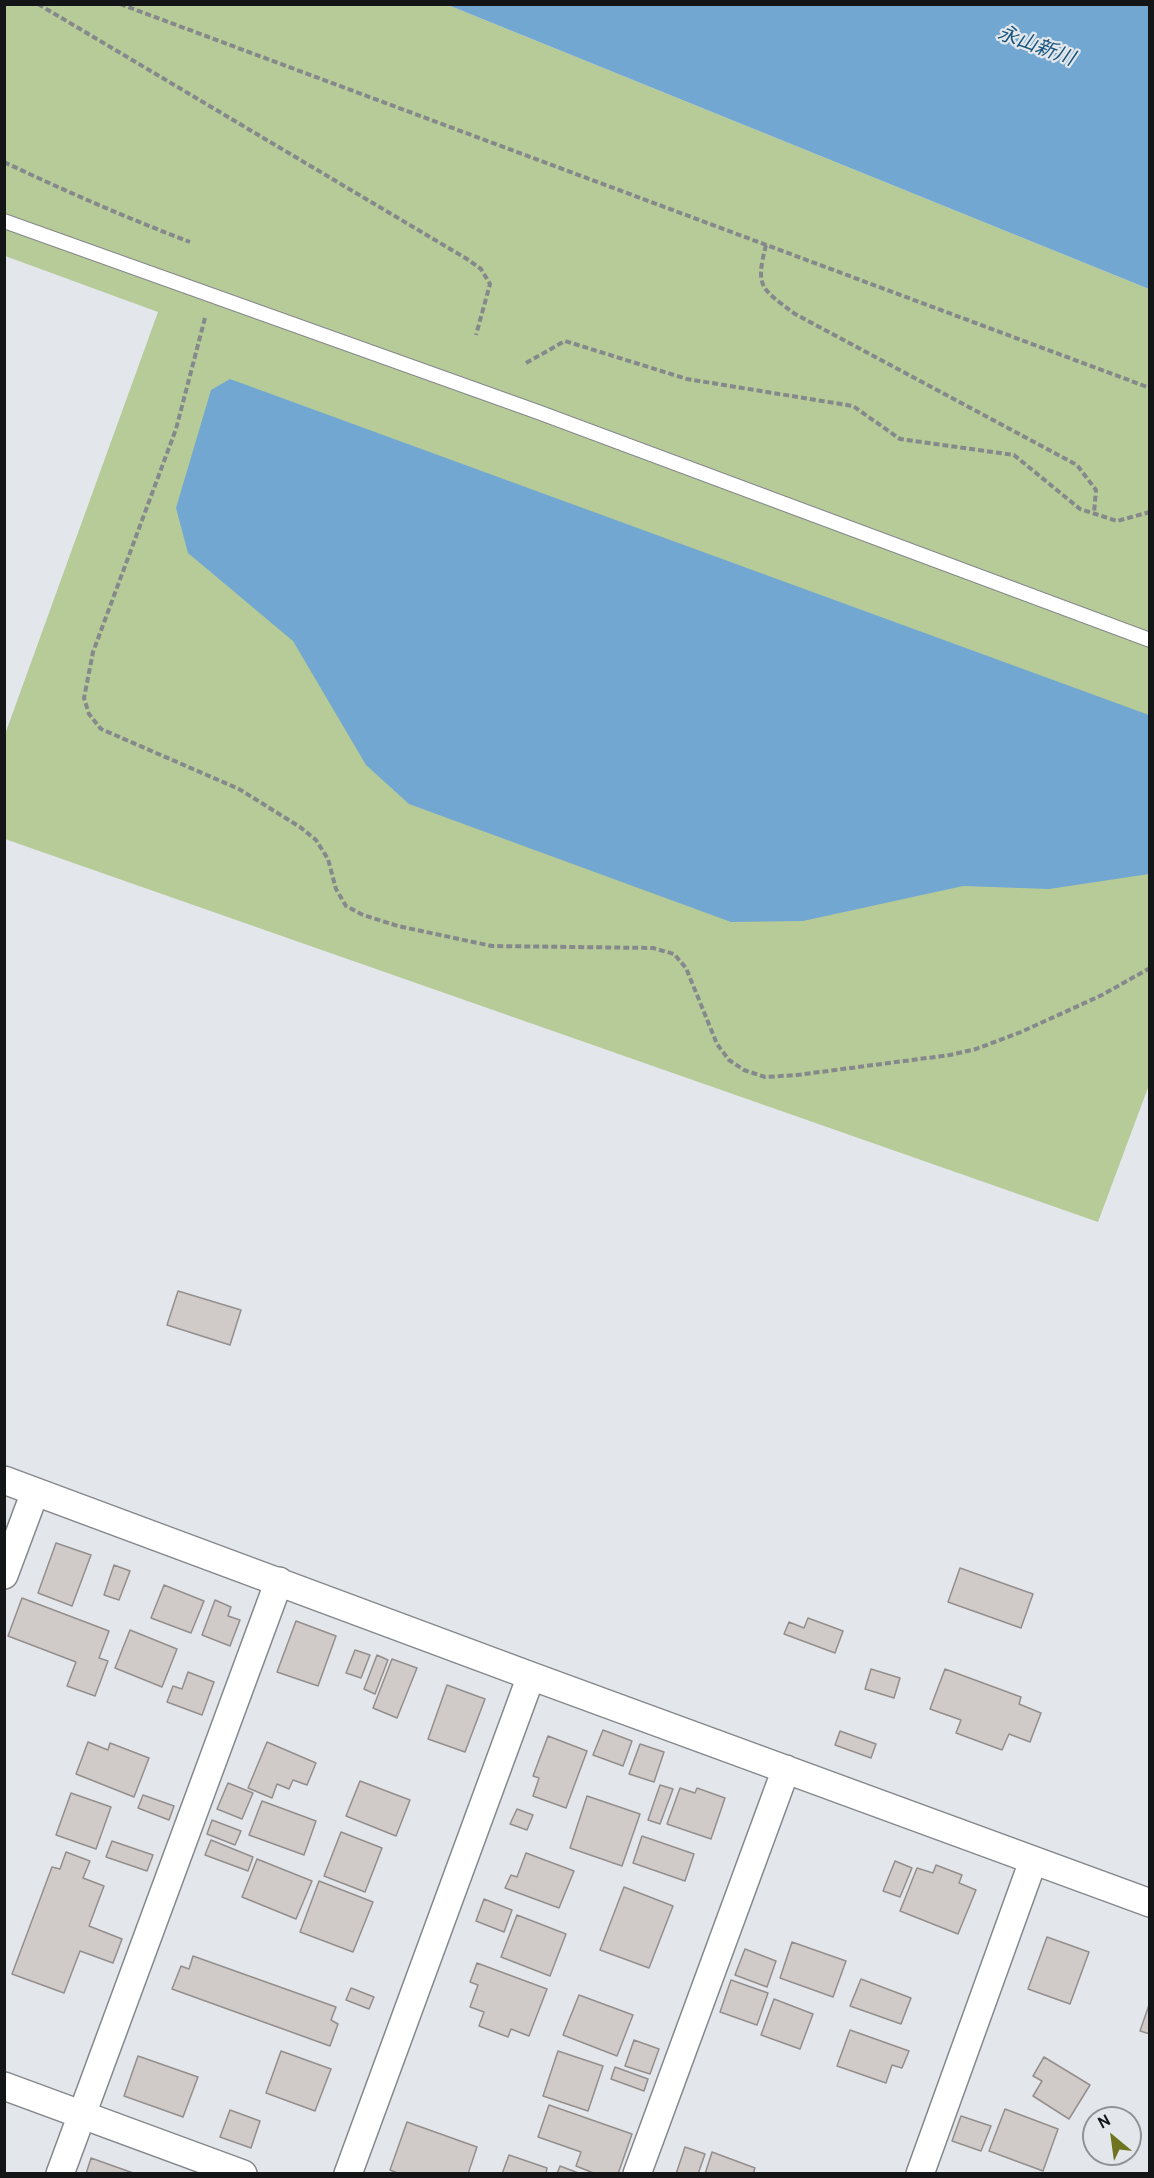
<!DOCTYPE html>
<html>
<head>
<meta charset="utf-8">
<style>
  body { margin:0 }
  #map { position:relative; width:1154px; height:2178px; overflow:hidden; background:#e3e7eb; font-family:Cabin,sans-serif }
  canvas { display:block }
  .frame { position:absolute; inset:0; border:6px solid #131516; pointer-events:none }
  .north { position:absolute; left:1082px; top:2106px; width:60px; height:60px; box-sizing:border-box; background:#e3e7eb; border:2px solid #909396; border-radius:50%; rotate:331deg; font-size:16px; font-weight:700; line-height:24px; text-align:center; color:#131516 }
  .north::after { content:''; display:block; margin:auto; width:21px; height:27px; background:#6e751e; clip-path:polygon(50% 0,100% 100%,50% 72%,0 100%) }
</style>
</head>
<body>
<div id="map">
<canvas width="1154" height="2178"></canvas>
<div class="frame"></div>
<div class="north">N</div>
</div>
<script>
const context = document.querySelector('canvas').getContext('2d');
context.lineJoin = 'round';
function fillPath(path, color) { context.fillStyle = color; context.fill(path, 'evenodd'); }
function stroke(path, color, width, dash) { context.strokeStyle = color; context.lineWidth = width; context.lineCap = dash ? 'butt' : 'round'; context.setLineDash(dash || []); context.stroke(path); }
function write(font, color, halo, rows, align = 'center') {
  context.font = font + ' Cabin,"Noto Sans JP",sans-serif'; context.lineWidth = 4.5; context.setLineDash([]); context.textBaseline = 'middle'; context.strokeStyle = halo; context.fillStyle = color; for (const [text, x, y, turn = 0] of rows) {
    context.save(); context.translate(x, y); context.rotate((+turn || 0) * Math.PI / 180); context.textAlign = isNaN(turn) ? turn : align; if (halo) context.strokeText(text, 0, 0); context.fillText(text, 0, 0); context.restore();
  }
}
fillPath(new Path2D(`
  M5,5H448L1149,289V1085L1098,1222L5,839L4,737L158,312L5,256Z`), '#b6cb98');
fillPath(new Path2D(`
  M448,5H1149V289Z
  M230,379L1149,715V874L1049,889L963,886L803,921L731,922L409,804L366,765L293,641L188,553L176,508L211,390Z`), '#72a7d1');
const building = new Path2D(`
  M178,1291L241,1310L230,1345L167,1325Z
  M56,1543L91,1555L72,1606L38,1593Z
  M114,1565L130,1571L119,1600L104,1595Z
  M960,1568L1033,1594L1021,1628L948,1602Z
  M164,1585L204,1601L191,1633L151,1618Z
  M22,1598L109,1631L99,1658L108,1661L95,1696L67,1686L76,1662L8,1636Z
  M215,1600L231,1607L228,1616L240,1620L230,1646L202,1635Z
  M808,1618L843,1631L835,1653L784,1634L789,1622L804,1628Z
  M296,1621L336,1636L318,1686L277,1672Z
  M130,1630L177,1649L162,1687L115,1668Z
  M355,1650L370,1655L361,1678L346,1673Z
  M377,1655L388,1660L375,1694L364,1689Z
  M392,1659L417,1668L397,1718L373,1708Z
  M871,1669L900,1678L894,1698L865,1689Z
  M945,1669L1021,1697L1019,1704L1041,1713L1030,1742L1009,1734L1002,1750L956,1733L961,1720L930,1709Z
  M188,1672L214,1682L202,1715L167,1702L173,1686L182,1689Z
  M447,1685L485,1699L465,1752L428,1739Z
  M603,1730L632,1741L623,1766L593,1755Z
  M840,1731L876,1744L871,1758L835,1745Z
  M548,1736L587,1751L566,1808L533,1796L539,1778L533,1776Z
  M88,1742L108,1750L110,1743L149,1758L134,1797L76,1774Z
  M267,1742L316,1763L307,1785L293,1780L289,1789L277,1784L272,1798L248,1788Z
  M640,1744L664,1752L654,1782L629,1774Z
  M360,1781L410,1800L396,1836L346,1816Z
  M228,1783L253,1793L242,1819L217,1809Z
  M660,1785L673,1789L660,1824L648,1820Z
  M680,1788L695,1793L697,1788L725,1798L711,1839L667,1824Z
  M71,1793L111,1807L96,1849L56,1835Z
  M143,1795L174,1806L169,1820L138,1808Z
  M587,1796L640,1814L622,1866L570,1848Z
  M262,1801L316,1821L304,1855L249,1835Z
  M517,1809L533,1815L527,1830L510,1824Z
  M212,1820L241,1831L235,1845L207,1834Z
  M341,1832L382,1848L365,1892L324,1876Z
  M642,1836L694,1854L685,1881L633,1863Z
  M211,1840L253,1857L248,1871L205,1855Z
  M112,1841L153,1855L147,1871L106,1857Z
  M66,1852L90,1861L83,1878L104,1886L89,1926L122,1939L113,1963L80,1951L64,1993L12,1974L52,1867L60,1869Z
  M526,1853L574,1871L559,1908L505,1888L511,1875L517,1877Z
  M257,1859L312,1881L296,1919L242,1897Z
  M895,1861L912,1868L900,1897L883,1891Z
  M936,1865L962,1875L959,1883L976,1890L958,1934L900,1911L917,1868L933,1873Z
  M319,1881L373,1902L353,1952L300,1932Z
  M624,1887L673,1906L649,1968L600,1950Z
  M484,1899L512,1910L504,1932L476,1921Z
  M517,1915L566,1934L550,1976L501,1957Z
  M1047,1937L1089,1952L1070,2004L1028,1989Z
  M792,1942L846,1961L833,1997L780,1978Z
  M745,1949L776,1961L767,1987L735,1975Z
  M193,1956L336,2007L331,2020L338,2024L330,2046L172,1989L181,1966L189,1969Z
  M477,1963L547,1989L529,2036L511,2029L508,2037L479,2026L484,2012L470,2007L478,1985L470,1982Z
  M861,1979L911,1998L901,2024L850,2006Z
  M731,1980L768,1993L757,2025L720,2012Z
  M351,1988L374,1997L369,2009L346,2000Z
  M579,1995L633,2015L617,2056L563,2035Z
  M774,1999L813,2014L800,2049L761,2035Z
  M1150,2002V2034L1140,2031Z
  M850,2030L909,2051L902,2068L892,2065L886,2083L837,2066Z
  M634,2040L659,2049L650,2074L625,2066Z
  M281,2051L331,2069L315,2111L266,2093Z
  M558,2051L603,2066L588,2111L543,2096Z
  M138,2056L198,2077L183,2117L124,2096Z
  M1044,2057L1090,2085L1069,2119L1033,2096L1042,2081L1033,2076Z
  M615,2067L648,2079L644,2091L611,2079Z
  M549,2105L632,2134L618,2174H596L576,2166L581,2152L538,2137Z
  M1005,2109L1058,2129L1043,2171L989,2151Z
  M230,2110L260,2121L251,2148L220,2137Z
  M961,2116L991,2126L981,2151L952,2141Z
  M407,2122L477,2147L468,2174H400L390,2170Z
  M685,2147L705,2154L698,2174H676Z
  M712,2152L755,2168L753,2174H705Z
  M509,2155L547,2168L546,2174H502Z
  M91,2158L136,2174H86Z
  M560,2166L581,2174H557Z`);
fillPath(building, '#d0cac9');
stroke(building, '#948e8d', 1.5);
const lane = new Path2D(`
  M4,221L538,412L1150,640`);
const street = new Path2D(`
  M4,1480L531,1676L1150,1903
  M4,1575L35,1492
  M4,2086L243,2174
  M60,2174L279,1581
  M348,2174L531,1676
  M637,2174L786,1769
  M920,2174L1033,1861`);
stroke(lane, '#84878b', 16);
stroke(street, '#84878b', 30);
stroke(new Path2D(`
  M38,4L467,259L481,269L490,284L476,335
  M120,4L1150,388
  M4,162C65,191 127,218 190,242
  M766,245C755,288 761,288 795,314L1077,465L1096,490L1094,513
  M205,318L176,429L93,652L84,698L89,714L101,729L239,789L300,827L316,840L328,859L336,889L346,906L363,915L398,926L492,946L653,948L674,954L686,968L717,1044L729,1060L744,1070L765,1077L797,1075L950,1055L976,1049L1021,1032L1102,995L1150,968
  M526,363L565,341L687,379L853,406L900,439L1014,455L1080,509L1117,521L1150,512`), '#86898c', 4, [6, 3]);
stroke(lane, '#fff', 14);
stroke(street, '#fff', 27);
write('italic 20px', '#19567f', '#e3e7eb', [
  ["永山新川",1036,46,20]
]);
</script>
</body>
</html>
